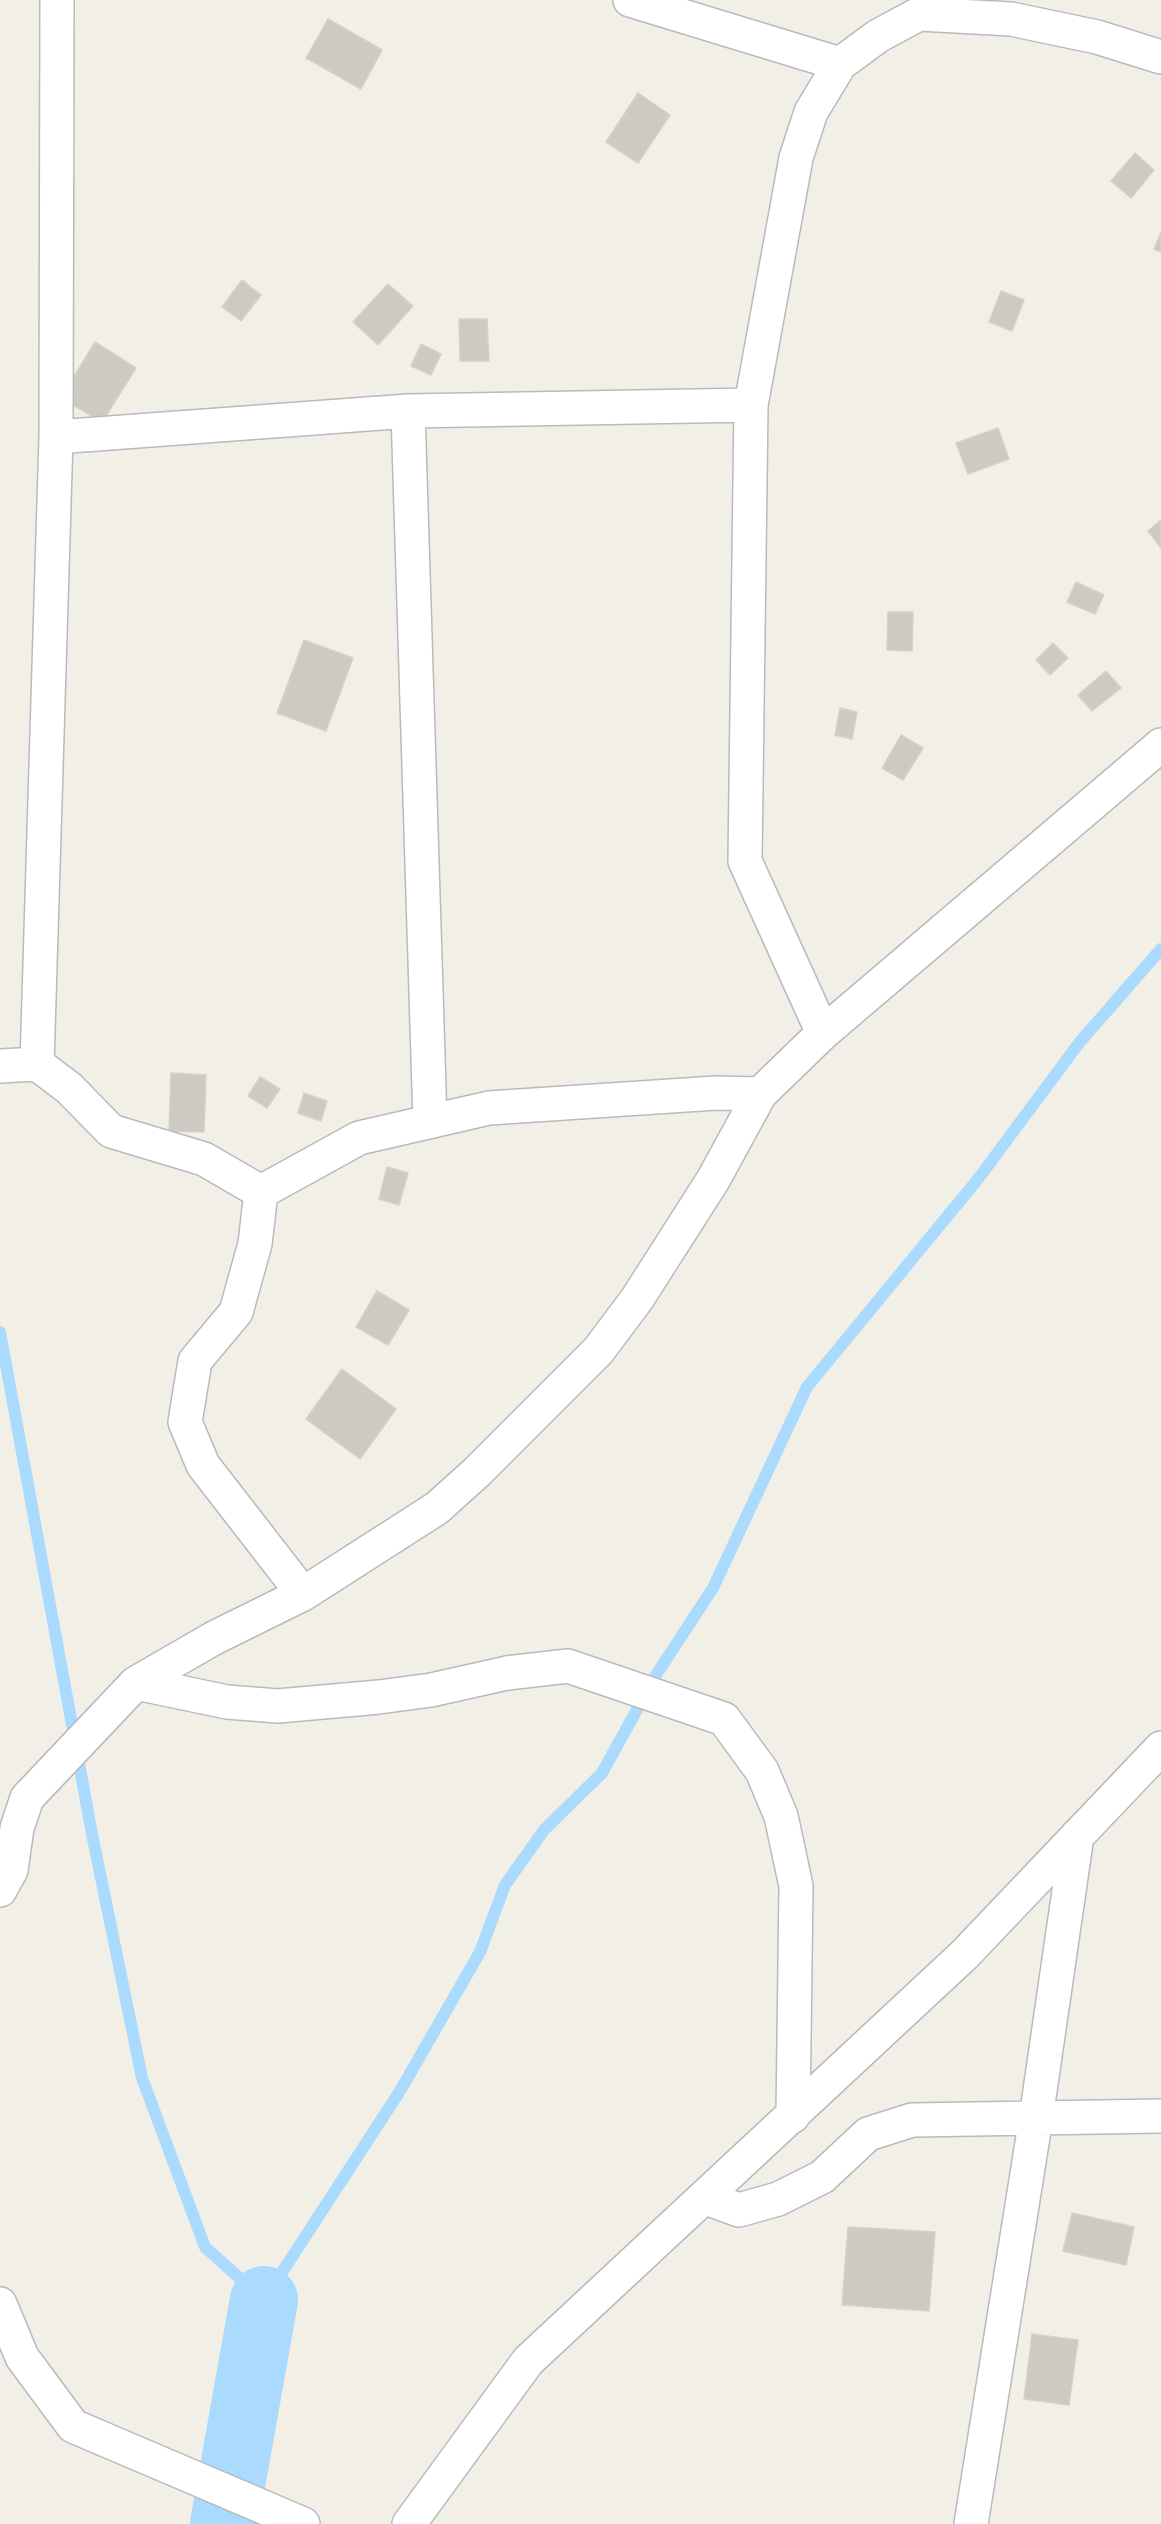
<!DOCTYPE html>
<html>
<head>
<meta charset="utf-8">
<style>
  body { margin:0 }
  canvas { display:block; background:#f2efe7 }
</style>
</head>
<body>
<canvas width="1161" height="2524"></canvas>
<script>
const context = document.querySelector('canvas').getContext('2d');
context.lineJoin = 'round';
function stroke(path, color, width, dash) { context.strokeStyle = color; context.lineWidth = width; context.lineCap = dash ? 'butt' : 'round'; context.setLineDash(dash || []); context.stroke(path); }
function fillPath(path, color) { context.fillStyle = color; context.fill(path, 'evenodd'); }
stroke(new Path2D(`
  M0,1332L92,1834L142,2078L205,2247L264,2300L400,2091L480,1952L505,1885L544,1830L602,1773L656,1675L713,1588L807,1387L978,1179L1079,1043L1161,949`), '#aadbff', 12);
stroke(new Path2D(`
  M224,2524L264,2300`), '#aadbff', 68);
const building = new Path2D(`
  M328,19L382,50L361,89L306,58Z
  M638,93L670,115L638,163L606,142Z
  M1135,153L1154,170L1131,198L1111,181Z
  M1161,233V252L1154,249Z
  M242,280L261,295L241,321L222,307Z
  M388,284L413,306L378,345L353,322Z
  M1001,291L1024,300L1012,331L989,322Z
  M459,319H487L489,361H460Z
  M95,342L136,368L102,422L61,398Z
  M421,344L441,354L431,375L411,366Z
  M998,428L1009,459L968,474L956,443Z
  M1161,520V548L1148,531Z
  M1076,582L1104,595L1095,614L1067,602Z
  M888,612H913L912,651L887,650Z
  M304,640L353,658L326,731L277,713Z
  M1053,643L1068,658L1050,675L1036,660Z
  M1106,671L1121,688L1092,711L1078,695Z
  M840,708L857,712L852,739L835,735Z
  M901,735L923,748L903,780L882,768Z
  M171,1073L206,1075L204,1132L169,1131Z
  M260,1077L280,1089L267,1108L248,1096Z
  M304,1093L327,1101L321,1121L298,1113Z
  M387,1167L408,1173L399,1205L379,1199Z
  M377,1291L409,1310L388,1345L356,1327Z
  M342,1369L396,1409L360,1459L306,1419Z
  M1072,2213L1134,2227L1126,2265L1063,2251Z
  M848,2227L935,2232L929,2311L842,2305Z
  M1032,2334L1078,2340L1069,2405L1024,2399Z`);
fillPath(building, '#cdcac4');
stroke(building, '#d7d1c5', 1.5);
const minor = new Path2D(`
  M630,0L840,64
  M751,405L796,158L811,112L840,64L878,36L919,14L1011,19L1097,37L1161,57
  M408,411L751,405L745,861L823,1033
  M56,437L57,0
  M37,1064L56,437L408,411L430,1121
  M0,1066L37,1064L69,1088L111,1131L204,1159L261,1192L255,1244L236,1312L195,1361L185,1422L203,1465L303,1594
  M261,1192L359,1138L489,1108L716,1093L760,1094
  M136,1683L227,1702L278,1706L379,1697L431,1690L507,1673L568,1666L724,1719L762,1771L781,1816L796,1886L793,2116
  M0,1890L11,1870L17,1828L27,1798L136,1683L214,1638L303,1594L437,1508L477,1472L598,1351L637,1299L713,1180L760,1094L823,1033L1161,745
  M706,2198L739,2210L778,2199L822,2177L868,2134L912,2120L1161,2116
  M0,2304L22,2357L73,2426L303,2524
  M409,2524L528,2361L964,1955L1161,1748
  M971,2524L1036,2118L1077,1836`);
stroke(minor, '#b7babe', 36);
stroke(minor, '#fff', 33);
</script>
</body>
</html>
